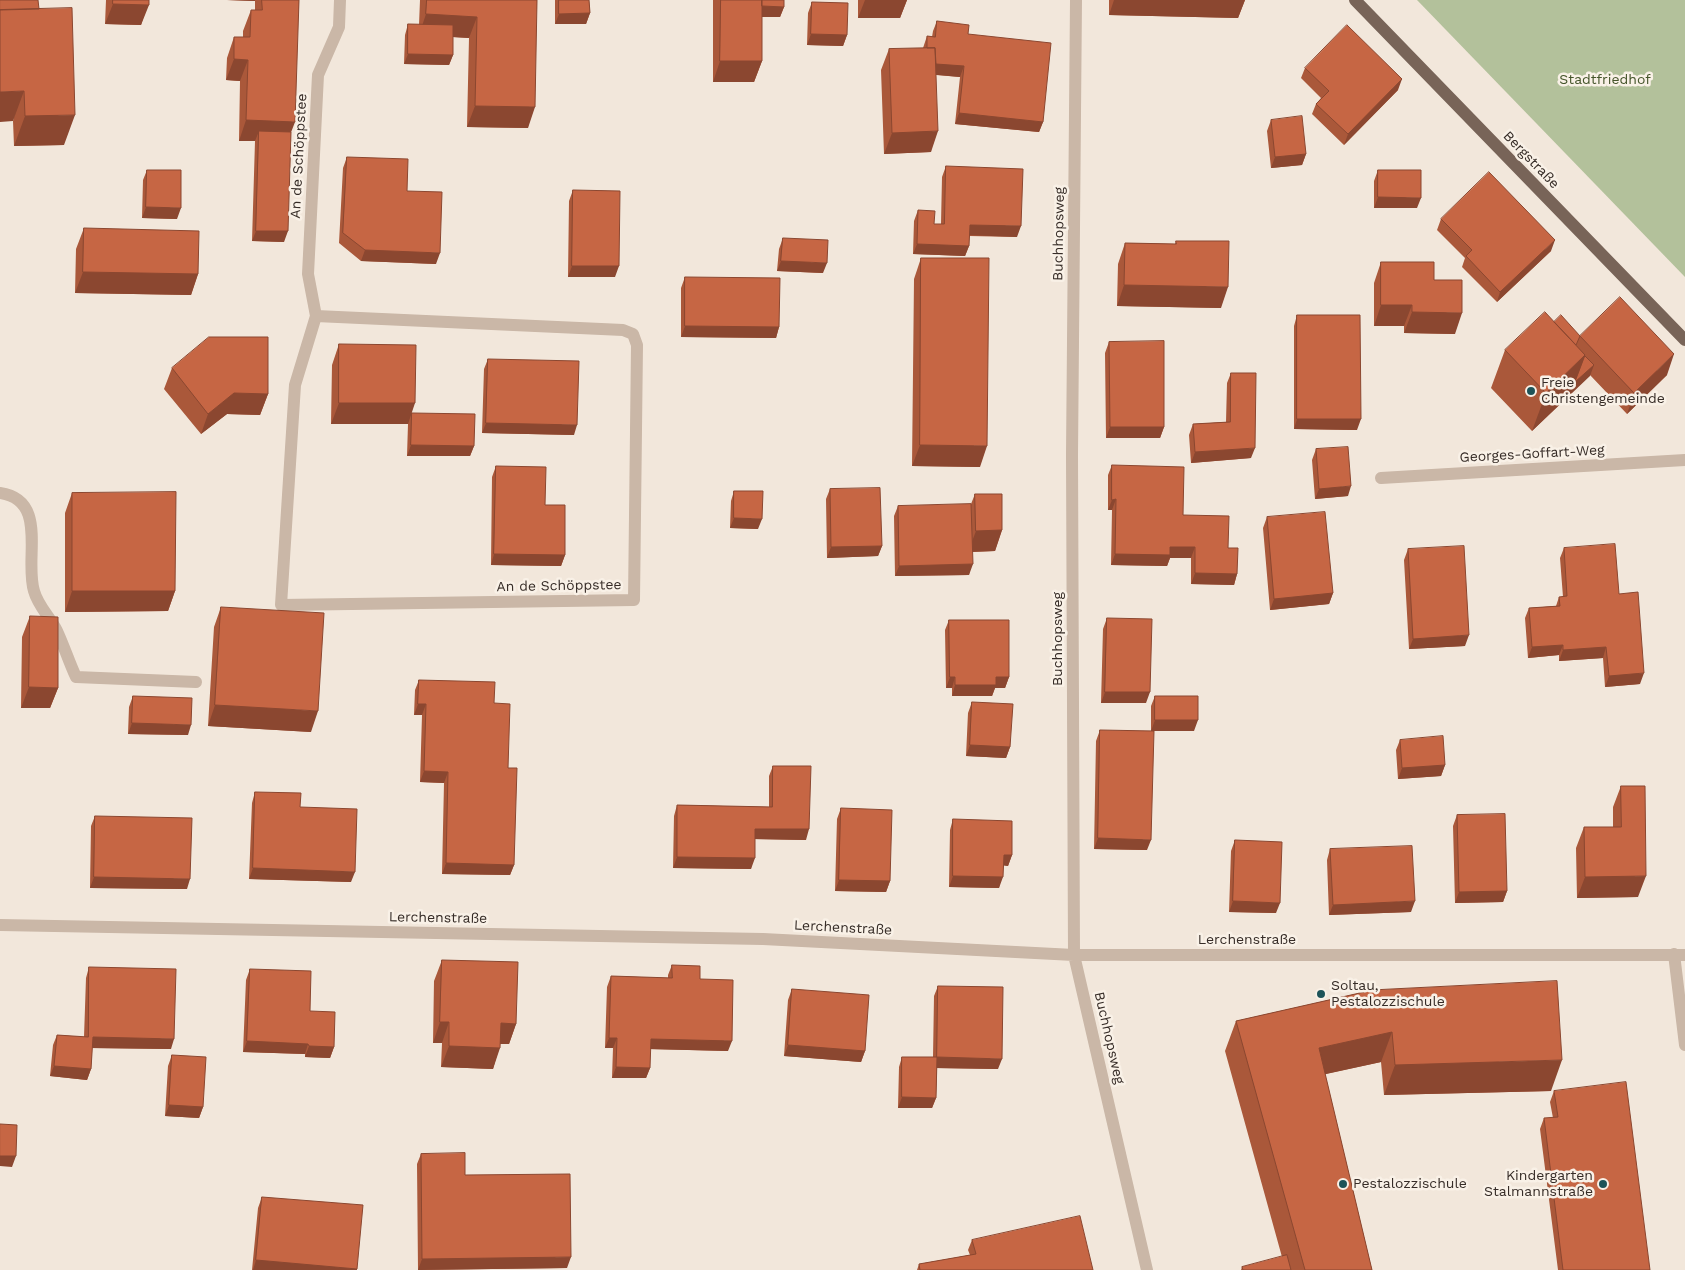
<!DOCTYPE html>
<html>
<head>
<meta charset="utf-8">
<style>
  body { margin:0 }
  canvas { display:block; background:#f2e7db }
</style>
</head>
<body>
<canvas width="1685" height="1270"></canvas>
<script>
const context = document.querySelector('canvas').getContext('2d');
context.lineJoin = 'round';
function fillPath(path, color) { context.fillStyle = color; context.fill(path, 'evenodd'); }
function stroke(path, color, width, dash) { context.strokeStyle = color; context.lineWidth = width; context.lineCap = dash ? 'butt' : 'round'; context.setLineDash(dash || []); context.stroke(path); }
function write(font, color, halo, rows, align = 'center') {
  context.font = font + ' "Work Sans",sans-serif'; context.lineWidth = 5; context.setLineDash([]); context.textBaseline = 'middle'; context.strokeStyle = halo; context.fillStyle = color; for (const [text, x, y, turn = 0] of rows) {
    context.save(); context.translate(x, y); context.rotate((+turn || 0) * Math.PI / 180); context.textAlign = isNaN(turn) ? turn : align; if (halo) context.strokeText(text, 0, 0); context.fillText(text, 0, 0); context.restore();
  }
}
fillPath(new Path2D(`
  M1417,0H1685V277Z`), '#b3c19b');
stroke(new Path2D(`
  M1076,0L1072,455L1074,955L1147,1270
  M316,316L623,330L633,334L637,345L634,600L281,605L295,385L316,316L308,274L318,75L339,27L340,0
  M1381,478L1685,460
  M0,493C49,500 24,559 34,591C38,606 50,617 57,631C64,646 69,662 76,677L196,682
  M0,925L763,939L1074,955H1685
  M1674,954L1685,1045`), '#cab7a7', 12);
stroke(new Path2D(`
  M1355,0L1685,340`), '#786458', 12);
fillPath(new Path2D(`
  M106,0H149L141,25L105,24Z
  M227,0H299L284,242L252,241L255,141H239L240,81L226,80L227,58L234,37H243V31L251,10H255V1Z
  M420,0H537L528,128L467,127L469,38L453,37V55L449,65L404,64L405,35L408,24L419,25Z
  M555,0H589L590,13L586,24H555Z
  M713,0H784V7L780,17H762V61L754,82H713Z
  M858,0H907L900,18H858Z
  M1109,0H1245L1238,18L1109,15Z
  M812,2L847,35L843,46L807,45L808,13Z
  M39,9L64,145L14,146L13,121Z
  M937,21L968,34L1043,122L1039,132L955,124L960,77L936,75L931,152L884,154L881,70L889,49L923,48L927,36L932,37L933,31Z
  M1305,68L1398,90L1344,145L1312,114L1316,104L1321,98L1301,78Z
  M1271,120L1306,154L1302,165L1271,168L1267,131Z
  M347,157L407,191L436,264L361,261L339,243L343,168Z
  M946,166L1017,237L969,236V246L965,256L913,254L914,221L918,210L934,224H941L942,177Z
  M147,170L177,219L142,218L143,180Z
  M1378,170L1417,208H1374V181Z
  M573,190L615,277H568L569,201Z
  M1441,219L1551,251L1497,302L1462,267L1465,258L1437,230Z
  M84,228L198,274L191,295L75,293L76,249Z
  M783,238L823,273L777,271L779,249Z
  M1176,241L1221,308L1117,306L1118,264L1125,243L1175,244Z
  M921,258L980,467L912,466L914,279Z
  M1381,262L1434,280L1455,334L1404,333V326H1374V283Z
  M685,277L779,327L776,338L681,337V288Z
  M1297,315L1357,430L1294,429V326Z
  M1554,322L1580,336L1667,375L1627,414L1590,375L1532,431L1491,388L1505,350Z
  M1109,342L1164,427L1160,438H1106L1105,353Z
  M339,344L412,413L474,446L470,456H407L408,424H331L332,365Z
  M488,359L574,435L482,433L484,369Z
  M172,368L268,394L260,415L227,414L201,434L164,389Z
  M1231,373L1251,458L1191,463L1189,435L1193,424L1226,422L1227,383Z
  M1316,449L1348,496L1315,499L1312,460Z
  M1112,465L1228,548L1237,574L1234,585L1191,584V558H1170L1167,566L1111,565L1112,510H1108V475Z
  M496,466L545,505L565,555L561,566L491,565L492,477Z
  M830,489L882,546L878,556L827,558L826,499Z
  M734,491L758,529L730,528L731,501Z
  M72,493L175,591L168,611L65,612V513Z
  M975,494L1002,530L995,551L972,552L969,575L895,576L894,516L898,506L971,504Z
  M1267,517L1333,593L1329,604L1270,610L1263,528Z
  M1564,548L1619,594L1640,684L1605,687L1603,658L1559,661V655L1528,658L1525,618L1529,608L1556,606L1559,597H1563L1560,558Z
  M1408,549L1465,646L1409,649L1404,560Z
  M221,607L311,732L208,726L214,627Z
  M30,616L58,688L50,708H21L22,637Z
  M1107,618L1146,703H1101L1103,629Z
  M949,620L1009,677L1005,688H995L992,696H952V688H946L945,630Z
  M419,680L494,703L508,768L514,865L510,875L442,874L444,783L420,782L422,715H414L415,690Z
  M133,696L188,735L128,734L129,707Z
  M1155,696L1194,731H1151V706Z
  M972,702L1010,747L1006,758L966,756L968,713Z
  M1100,730L1147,850L1094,849L1096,741Z
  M1400,740L1445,765L1441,776L1398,779L1396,750Z
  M773,766L806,840L755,839L751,869L673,868L674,816L677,805L769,807V776Z
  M1621,786L1638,897L1577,898L1576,848L1584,827H1613V807Z
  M255,792L300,807L351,882L249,879L252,803Z
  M841,808L890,881L886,892L835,891L837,819Z
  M1457,815L1507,891L1503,902L1455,903L1453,826Z
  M95,816L187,889L90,888L91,826Z
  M953,819L1012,855L1008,866L1003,865L999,888L949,887L950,830Z
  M1235,840L1276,913L1229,912L1231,851Z
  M1330,849L1411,912L1329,915L1327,860Z
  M442,960L516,1024L509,1044H500L493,1069L441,1067L442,1043H433L434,981Z
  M672,965L700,979L728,1051L650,1049V1068L646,1078H612L613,1048H605L607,987L611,976L668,978V975Z
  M89,967L171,1049L92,1048L91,1069L87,1080L50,1076L53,1045L57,1035L84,1037L86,978Z
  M250,969L310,1011L334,1047L330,1058L305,1057V1054L243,1052L246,980Z
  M938,986L998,1069L937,1068L936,1098L932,1108H898L899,1067L902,1057H933L934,996Z
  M792,989L865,1051L861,1062L784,1056L788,1000Z
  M1373,990L1551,1091L1384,1095L1381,1062L1325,1074L1372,1270H1241L1242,1267L1282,1257L1225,1051L1236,1021Z
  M172,1055L203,1107L199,1118L165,1116L168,1066Z
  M1554,1091L1650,1270H1558L1540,1129L1544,1118H1553L1550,1102Z
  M421,1154L465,1175L567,1268L418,1270L417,1164Z
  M262,1197L357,1269V1270H252L258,1208Z
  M972,1240L1093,1270H917L919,1264L970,1255L968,1250Z`), '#aa583a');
fillPath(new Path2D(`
  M227,0H255V1Z
  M865,0H907L900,18H858Z
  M1114,0H1245L1238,18L1109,15Z
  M113,4L149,5L141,25L105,24Z
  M759,6L784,7L780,17H755Z
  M590,13L586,24H555L559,14Z
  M426,14L477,17L469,38L419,35Z
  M811,34L847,35L843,46L807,45Z
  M408,54L453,55L449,65L404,64Z
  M234,59L248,60L240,81L226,80Z
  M720,61H762L754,82H713Z
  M932,63L964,66L960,77L928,74Z
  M1402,79L1398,90L1344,145L1348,134Z
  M24,91L13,121L0,122V92Z
  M475,106L535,107L528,128L467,127Z
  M959,113L1043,122L1039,132L955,124Z
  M75,115L64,145L14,146L25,116Z
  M246,120L295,122L287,143L259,131L255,141H239Z
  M938,131L931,152L884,154L892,133Z
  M1306,154L1302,165L1271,168L1275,157Z
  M1378,197L1421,198L1417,208H1374Z
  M146,207L181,208L177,219L142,218Z
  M970,225L1021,226L1017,237L966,235Z
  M256,231H288L284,242L252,241Z
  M1555,240L1551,251L1497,302L1500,292Z
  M917,244L969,246L965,256L913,254Z
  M365,250L440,253L436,264L361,261Z
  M781,261L827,263L823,273L777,271Z
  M572,266H619L615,277H568Z
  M83,272L198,274L191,295L75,293Z
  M1124,285L1228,287L1221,308L1117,306Z
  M1381,305H1412L1404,326H1374Z
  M1412,312L1462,313L1455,334L1404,333Z
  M685,326L779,327L776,338L681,337Z
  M1674,354L1667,375L1627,414L1634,393Z
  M1585,355L1575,382L1594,365L1590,376L1532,431L1546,393Z
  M234,393L268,394L260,415L227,414L201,434L208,414Z
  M339,403H415L408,424H331Z
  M1297,419H1361L1357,430L1294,429Z
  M486,423L577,425L574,435L482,433Z
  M1110,427H1164L1160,438H1106Z
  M411,445L474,446L470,456H407Z
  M920,445L987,446L980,467L912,466Z
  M1255,448L1251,458L1191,463L1195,452Z
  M1351,486L1348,496L1315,499L1319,489Z
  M1116,499L1112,510H1108L1112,500Z
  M734,518L762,519L758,529L730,528Z
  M1002,530L995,551L968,552L976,531Z
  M882,546L878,556L827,558L831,547Z
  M1170,547H1195L1191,558H1170L1167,566L1111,565L1115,554Z
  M494,554L565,555L561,566L491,565Z
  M973,564L969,575L895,576L899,566Z
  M1195,573L1237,574L1234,585L1191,584Z
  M72,591H175L168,611L65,612Z
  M1333,593L1329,604L1270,610L1274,599Z
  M1469,635L1465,646L1409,649L1413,639Z
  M1563,645L1559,655L1528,658L1532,647Z
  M1606,647L1603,658L1559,661L1563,650Z
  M1644,673L1640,684L1605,687L1609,676Z
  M950,677H955L952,688H946Z
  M996,677H1009L1005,688H995L992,696H952L955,685Z
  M29,687L58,688L50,708H21Z
  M1105,692H1150L1146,703H1101Z
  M418,704H426L422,715H414Z
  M215,705L318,711L311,732L208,726Z
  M1155,720H1198L1194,731H1151Z
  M132,723L191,725L188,735L128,734Z
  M970,745L1010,747L1006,758L966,756Z
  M1445,765L1441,776L1398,779L1402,768Z
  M424,771L448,772L444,783L420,782Z
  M755,829H809L806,840L751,839Z
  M1098,838L1151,840L1147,850L1094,849Z
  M1004,855H1012L1008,866L1000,865Z
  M677,857L755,858L751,869L673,868Z
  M446,863L514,865L510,875L442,874Z
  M253,868L355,872L351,882L249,879Z
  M953,876L1003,877L999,888L949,887Z
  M1646,876L1638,897L1577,898L1585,877Z
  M94,877L190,879L187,889L90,888Z
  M839,880L890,881L886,892L835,891Z
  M1507,891L1503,902L1455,903L1459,892Z
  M1233,901L1280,903L1276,913L1229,912Z
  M1415,901L1411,912L1329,915L1333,905Z
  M440,1022H449L442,1043H433Z
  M501,1023L516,1024L509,1044H493Z
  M1392,1032L1381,1062L1308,1078L1319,1048Z
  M93,1037L174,1039L171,1049L90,1048Z
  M609,1038H617L613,1048H605Z
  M651,1039L732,1041L728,1051L647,1049Z
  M247,1041L308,1044L305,1054L243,1052Z
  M788,1045L865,1051L861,1062L784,1056Z
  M309,1046L334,1047L330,1058L305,1057Z
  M449,1046L500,1048L493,1069L441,1067Z
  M937,1057L1002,1059L998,1069L933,1068Z
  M1562,1060L1551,1091L1384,1095L1395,1065Z
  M54,1066L91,1069L87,1080L50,1076Z
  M616,1067L650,1068L646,1078H612Z
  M902,1097L936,1098L932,1108H898Z
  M169,1105L203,1107L199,1118L165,1116Z
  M0,1156H16L12,1167L0,1166Z
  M571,1257L567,1268L418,1270L422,1259Z
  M256,1260L357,1269V1270H253Z`), '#8b4730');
const building = new Path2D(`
  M0,0H38L39,9L0,10Z
  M113,0H149V5L113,4Z
  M262,0H299L295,122L246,120L248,60L234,59V37H250L251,10H262Z
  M427,0H537L535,107L475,106L477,17L426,14Z
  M559,0H589L590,13L559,14Z
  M721,0H762V61H720Z
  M762,0H784V7L762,6Z
  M812,2L848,3L847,35L811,34Z
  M72,8L75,115L25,116L24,91L0,92V10Z
  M937,21L969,25L968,34L1051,43L1043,122L959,113L964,66L936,64L935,48H927V36L935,37Z
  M408,24L453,25V55L408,54Z
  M1347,25L1402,79L1348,134L1316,104L1329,91L1305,68Z
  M935,48L938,131L892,133L889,49Z
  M1302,116L1306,154L1275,157L1271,120Z
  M259,131L291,132L288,231H256Z
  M347,157L408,159L407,191L442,192L440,253L365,250L343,233Z
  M946,166L1023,169L1021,226L970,225L969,246L917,244L918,210L935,211L934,224H944Z
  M147,170H181V208L146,207Z
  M1378,170H1421V198L1378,197Z
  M1489,172L1555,240L1500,292L1466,256L1472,250L1441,219Z
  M573,190L620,191L619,266H572Z
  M84,228L199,231L198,274L83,272Z
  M783,238L828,240L827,263L781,261Z
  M1176,241H1229L1228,287L1124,285L1125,243L1176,244Z
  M921,258H989L987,446L920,445Z
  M1381,262H1434V280H1462V313L1412,312V305H1381Z
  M685,277L780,278L779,327L685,326Z
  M1620,297L1674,354L1634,393L1580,336Z
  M1545,312L1585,355L1546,393L1505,350Z
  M1297,315H1360L1361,419H1297Z
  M1561,315L1580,336L1576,345L1554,322Z
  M209,337H268V394L234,393L208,414L172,368Z
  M1164,341V427H1110L1109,342Z
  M339,344L416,345L415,403H339Z
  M1585,356L1594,365L1575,382Z
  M488,359L579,361L577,425L486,423Z
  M1231,373H1256L1255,448L1195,452L1193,424L1230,422Z
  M412,413L475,414L474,446L411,445Z
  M1348,447L1351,486L1319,489L1316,449Z
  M1112,465L1184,467L1183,515L1229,516L1228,548H1238L1237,574L1195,573V547H1170V555L1115,554L1116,499L1112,500Z
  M496,466L546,467L545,505H565V555L494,554Z
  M880,488L882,546L831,547L830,489Z
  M734,491H763L762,519L734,518Z
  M176,492L175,591H72V493Z
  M975,494H1002V530L976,531Z
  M971,504L973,564L899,566L898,506Z
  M1325,512L1333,593L1274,599L1267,517Z
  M1615,544L1619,594L1638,592L1644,673L1609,676L1606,647L1563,650V645L1532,647L1529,608L1560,606L1559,597L1567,596L1564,548Z
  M1464,546L1469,635L1413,639L1408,549Z
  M221,607L324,613L318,711L215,705Z
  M30,616L58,617V688L29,687Z
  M1107,618L1152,619L1150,692H1105Z
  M949,620H1009V677H996V685H955V677H950Z
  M419,680L495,682L494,703L510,704L508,768H517L514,865L446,863L448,772L424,771L426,704H418Z
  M133,696L192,698L191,725L132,723Z
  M1155,696H1198V720H1155Z
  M972,702L1013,704L1010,747L970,745Z
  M1100,730L1154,731L1151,840L1098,838Z
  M1443,736L1445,765L1402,768L1400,740Z
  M773,766H811L809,829H755V858L677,857V805L772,807Z
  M1621,786H1645L1646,876L1585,877L1584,827H1621Z
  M255,792L301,793L300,807L357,809L355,872L253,868Z
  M841,808L892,810L890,881L839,880Z
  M1505,814L1507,891L1459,892L1457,815Z
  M95,816L192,818L190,879L94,877Z
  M953,819L1012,821V855H1004L1003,877L953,876Z
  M1235,840L1282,842L1280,903L1233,901Z
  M1412,846L1415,901L1333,905L1330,849Z
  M442,960L518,962L516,1024L501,1023L500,1048L449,1046V1022H440Z
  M672,965L700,966V979L733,980L732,1041L651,1039L650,1068L616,1067L617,1038H609L611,976L672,978Z
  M89,967L176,969L174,1039L93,1037L91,1069L54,1066L57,1035L88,1037Z
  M250,969L311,971L310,1011L335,1012L334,1047L309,1046L308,1044L247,1041Z
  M1557,981L1562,1060L1395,1065L1392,1032L1319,1048L1372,1270H1305L1236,1021L1373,990Z
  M938,986L1003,987L1002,1059L937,1057Z
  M792,989L869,995L865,1051L788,1045Z
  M172,1055L206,1057L203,1107L169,1105Z
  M902,1057H937L936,1098L902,1097Z
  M1626,1082L1650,1270H1563L1544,1118L1558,1117L1554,1091Z
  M0,1124L17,1125L16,1156H0Z
  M465,1153V1175L570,1174L571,1257L422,1259L421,1154Z
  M262,1197L363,1205L357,1269L256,1260Z
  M1080,1216L1093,1270H920L919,1264L976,1254L972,1240Z
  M1287,1255L1291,1270H1243L1242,1267Z`);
fillPath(building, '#c66644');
stroke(building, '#8b4730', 1);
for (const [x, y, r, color] of [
  [1531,391,5,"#1d5358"],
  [1321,994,5,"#1d5358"],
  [1343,1184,5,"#1d5358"],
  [1603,1184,5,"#1d5358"]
]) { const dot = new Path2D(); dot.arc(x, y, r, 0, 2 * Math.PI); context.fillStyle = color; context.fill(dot); stroke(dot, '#f9f1e7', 2); }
write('14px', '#45552b', '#f9f1e7', [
  ["Stadtfriedhof",1605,80]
]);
write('14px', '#362c27', '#f9f1e7', [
  ["An de Schöppstee",299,156,-87],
  ["Bergstraße",1531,160,46],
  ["Buchhopsweg",1059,234,-89],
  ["Georges-Goffart-Weg",1532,454,-3],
  ["An de Schöppstee",559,586,-1],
  ["Buchhopsweg",1058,639,-90],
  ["Lerchenstraße",438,918,1],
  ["Lerchenstraße",843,928,3],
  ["Lerchenstraße",1247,940],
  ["Buchhopsweg",1109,1038,77]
]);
write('14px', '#362c27', '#f9f1e7', [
  ["Freie",1541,383],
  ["Christengemeinde",1541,399],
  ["Soltau,",1331,986],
  ["Pestalozzischule",1331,1002],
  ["Kindergarten",1593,1176,"right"],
  ["Stalmannstraße",1593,1192,"right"],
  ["Pestalozzischule",1353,1184]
], 'left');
</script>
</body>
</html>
